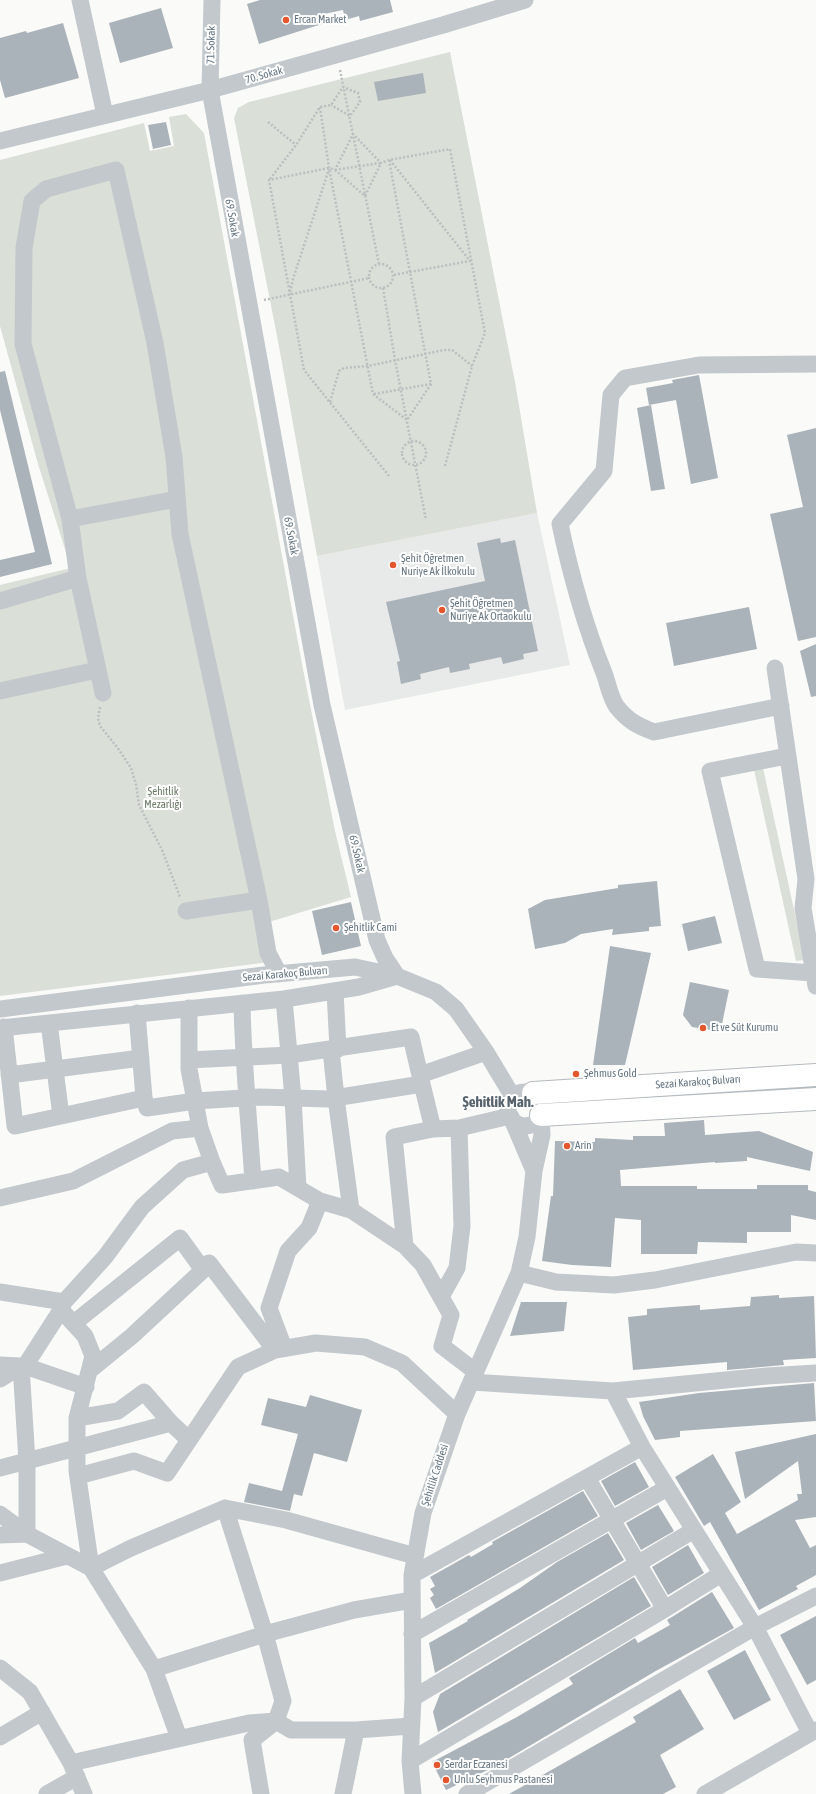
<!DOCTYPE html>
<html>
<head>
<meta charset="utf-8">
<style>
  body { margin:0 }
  canvas { display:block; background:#fafaf8 }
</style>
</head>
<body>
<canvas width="816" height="1794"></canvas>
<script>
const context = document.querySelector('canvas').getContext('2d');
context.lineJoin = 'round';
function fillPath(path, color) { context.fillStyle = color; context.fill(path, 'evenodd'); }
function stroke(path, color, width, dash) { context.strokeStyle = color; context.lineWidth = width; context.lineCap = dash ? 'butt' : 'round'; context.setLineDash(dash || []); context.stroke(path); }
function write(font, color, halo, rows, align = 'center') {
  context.font = font + ' "Asap Condensed",sans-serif'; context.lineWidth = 4; context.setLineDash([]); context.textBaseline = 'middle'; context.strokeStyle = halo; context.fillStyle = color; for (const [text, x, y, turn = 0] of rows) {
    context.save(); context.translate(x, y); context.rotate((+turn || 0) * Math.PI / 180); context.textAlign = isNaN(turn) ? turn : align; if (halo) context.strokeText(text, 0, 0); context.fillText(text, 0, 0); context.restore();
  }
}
fillPath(new Path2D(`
  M537,513L570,665L345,710L317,556Z`), '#e8e9e9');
fillPath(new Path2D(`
  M450,52L515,382L537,513L317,556L278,341L234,118L238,108L249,102Z
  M186,114L204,133L302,664L335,831L351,897L269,922L278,961L0,996V585L71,568L38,464L0,326V160L144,123L150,151L174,146L169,117Z
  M763,768L805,960L796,961L754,770Z`), '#dadfd7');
fillPath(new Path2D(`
  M260,0H390L393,12L360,21L359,16L345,20L343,10L319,15L322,24L259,44L247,4Z
  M161,8L173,48L120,63L109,23Z
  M63,23L79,78L5,98L0,80V38L26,31L27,33Z
  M423,73L426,93L378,101L374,82Z
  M166,122L171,145L153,149L148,125Z
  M5,371L52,564L0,577V560L35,552L0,410V372Z
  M699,375L718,478L691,484L676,400L649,405L646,388L673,383L672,380Z
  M651,405L665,489L651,491L637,408Z
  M816,428V637L798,641L770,514L803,507L787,435Z
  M500,538L501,543L515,540L538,651L523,654L524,659L503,664L501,657L469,664L470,669L450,673L449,667L420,674L421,679L401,684L397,662L400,661L386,602L485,581L477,543Z
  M749,607L757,649L674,666L666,623Z
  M816,644V696L811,697L800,651Z
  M657,881L661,926L649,927V931L612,935L613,929L581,934L565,943L535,949L528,909L545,900L618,888V885Z
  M351,902L361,946L322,955L312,911Z
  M715,916L722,943L688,951L682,924Z
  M610,946L651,953L625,1065H593Z
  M690,982L729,990L722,1024L711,1030L692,1027L683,1015Z
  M704,1120L705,1135L759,1131L813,1152L810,1171L747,1157V1161L715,1163V1162L620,1170L621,1186H697V1189H757V1185H808V1190L816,1192V1220L791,1215V1232H747V1243L698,1242L697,1254H641V1220L615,1218L611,1267L572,1265L542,1261L551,1196H553L555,1141L595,1142V1138L633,1140V1136H665L664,1123Z
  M779,1295V1298L814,1296L816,1358L783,1360L784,1365L727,1370V1362L633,1370L628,1317L647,1315V1309L672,1307L700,1305V1310L750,1306L751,1297Z
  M521,1302H567L564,1331L510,1336Z
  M814,1383L816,1421L680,1431V1437L655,1440L643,1416L639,1402L699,1393Z
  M310,1395L362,1410L347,1462L314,1453L302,1496L294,1494L290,1511L244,1502L249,1483L282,1491L298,1434L261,1425L268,1398L306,1407Z
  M816,1434V1517L795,1520L810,1548L816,1545V1575L796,1586L798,1589L759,1610L710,1522L704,1526L675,1477L713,1454L741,1502L725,1513L737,1534L798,1500L797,1494H802L798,1461L745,1499L735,1452Z
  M635,1462L649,1487L615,1506L601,1481Z
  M583,1491L598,1516L436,1609L430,1598L434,1595L430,1589L435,1586L430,1577L469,1555L471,1557L493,1544L492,1542Z
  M658,1505L674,1531L641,1550L626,1523Z
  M608,1533L624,1560L435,1673L429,1643L468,1621L467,1620L520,1588L557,1562Z
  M688,1545L704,1573L668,1595L652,1567Z
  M634,1577L651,1606L438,1732L433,1712L440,1694Z
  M712,1592L734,1628L654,1672L494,1767L446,1790L434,1766V1761L517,1717L573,1684L569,1678L635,1638L638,1643L670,1625L667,1620Z
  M816,1616V1680L807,1685L780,1635Z
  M745,1650L771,1700L734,1720L707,1671Z
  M680,1689L704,1729L660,1755L676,1787L663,1794H509L636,1722L633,1717Z`), '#aab3b9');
const major = new Path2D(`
  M533,1093L816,1075
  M541,1115L816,1099`);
stroke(major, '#b5babe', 24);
stroke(new Path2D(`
  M340,70L379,264
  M320,107L329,168L373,394L407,420L431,384L389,160
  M268,122L296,145
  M390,160L470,261L393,275
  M335,170L365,196L381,163
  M335,170L380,163
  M270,179L296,145L320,107L331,105L343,87L358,93L360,102L350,116L331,105
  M369 276a12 12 0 1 1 24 0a12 12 0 1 1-24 0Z
  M383,288L395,360L426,520
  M290,292L293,279L329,169
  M264,300L369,278
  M374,394L431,384
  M330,402L339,371L344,368L368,366L444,350H452L472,366
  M402 453a12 12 0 1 1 24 0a12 12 0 1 1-24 0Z
  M389,476L304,370L269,180L329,168L335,170L353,134L381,163L389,160L450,149L485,333L472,366L445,466
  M100,707L98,718L100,726L117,747L131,768L136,784L139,805L162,850L180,897`), '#bbbfc2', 2.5, [2, 2]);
stroke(new Path2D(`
  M80,0L105,115
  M0,141L210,90L443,25L525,0
  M177,499L70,519L23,344L24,248L32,201L46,189L116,170L155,343L174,457L180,534L259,900L268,953L279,974
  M70,519L78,578L103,693
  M0,601L78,578
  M775,668L806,879L803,908L816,986
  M0,691L97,670
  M781,706L654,732C638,726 628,721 617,707C610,698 608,683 604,673C584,623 571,576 560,524L604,471L611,395L625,378L699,365L816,364
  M787,756L710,771L757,969L813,973
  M186,911L259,900
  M335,991L338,1049
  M284,999L293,1098L298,1188
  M242,1003C243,1062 249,1121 253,1181
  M189,1008V1069L200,1128
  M0,1009L264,975L355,967L397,976L436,992L456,1009L486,1052L513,1097
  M49,1023L61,1116
  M4,1027L15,1126L144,1098L137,1013
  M0,1028L284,999L359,987L397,976L385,958L377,940L322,705L210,90L212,0
  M331,1050L336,1098L351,1210
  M9,1075L141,1058
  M420,1075L486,1052
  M422,1084L433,1129L459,1128L510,1116
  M508 1109a17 17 0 1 1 34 0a17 17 0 1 1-34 0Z
  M144,1098L147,1108L195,1101L260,1097L328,1099L422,1084L411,1037L289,1055L189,1060
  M511,1117L534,1171
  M0,1198L73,1181L172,1131L200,1128L212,1162
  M405,1246L394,1137L433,1129
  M519,1273L556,1282L614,1285L655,1280L796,1252L816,1253
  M0,1292L64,1302
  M441,1297L457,1268L462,1226L459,1128
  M74,1323L180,1238L203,1270L209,1263L275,1350
  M284,1348L269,1308L288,1251L309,1228L320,1201
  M0,1365L21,1366L27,1461V1534L0,1535
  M25,1366L86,1387
  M89,1371L132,1336L203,1270
  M0,1379L21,1366H25L61,1310
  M471,1382L613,1391
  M77,1418L118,1411L144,1392L171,1423
  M0,1468L171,1423L188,1439
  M78,1476L134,1461L167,1473L238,1367L275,1350L316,1343L365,1347L402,1363L457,1414
  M587,1478L665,1609
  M225,1508L131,1548L91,1568L77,1471V1418L93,1356L85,1336L61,1310L64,1302L105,1257L142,1207L183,1170L212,1162L222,1185L279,1177L320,1201L351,1210L405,1246L423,1265L451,1315L442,1346L476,1372
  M0,1514L27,1534L91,1568L154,1669L179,1738
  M0,1573L67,1556
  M412,1575L642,1447
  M412,1634L667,1488
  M0,1668L30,1692L71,1763L84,1794
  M154,1669L265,1634L354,1610L412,1600
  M413,1698L694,1530
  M810,1733L755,1627L642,1447L613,1391L767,1376L816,1373
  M0,1737L42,1712
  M410,1761L665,1609L721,1574
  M71,1763L249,1723L276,1721L283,1701L265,1634L225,1508L286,1520L415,1556
  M47,1794L77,1777
  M261,1794L252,1740L276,1721L291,1730H356L411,1726
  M343,1794L356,1730
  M413,1794L410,1761L413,1698L412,1575L423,1513L457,1414L519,1273L527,1237L534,1171L542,1135L541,1115
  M467,1794L755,1627L816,1596
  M705,1794L816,1730`), '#c3c8cc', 17);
stroke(major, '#fff', 22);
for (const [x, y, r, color] of [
  [286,20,4,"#e4572e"],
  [393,565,4,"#e4572e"],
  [442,610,4,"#e4572e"],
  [336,928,4,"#e4572e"],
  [703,1028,4,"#e4572e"],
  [576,1074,4,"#e4572e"],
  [567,1146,4,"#e4572e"],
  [437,1765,4,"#e4572e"],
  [446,1780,4,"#e4572e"]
]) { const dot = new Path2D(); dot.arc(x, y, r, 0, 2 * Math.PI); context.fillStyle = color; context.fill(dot); stroke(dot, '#fff', 1.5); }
write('11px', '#657683', '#fff', [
  ["Ercan Market",294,20],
  ["Şehit Öğretmen",401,559],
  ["Nuriye Ak İlkokulu",401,572],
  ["Şehit Öğretmen",450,604],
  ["Nuriye Ak Ortaokulu",450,617],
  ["Şehitlik Cami",344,928],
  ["Et ve Süt Kurumu",711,1028],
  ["Şehmus Gold",584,1074],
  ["Arin",575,1146],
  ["Serdar Eczanesi",445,1765],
  ["Unlu Seyhmus Pastanesi",454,1780]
], 'left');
write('11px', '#657683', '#fff', [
  ["71. Sokak",211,45,-89],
  ["70. Sokak",264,75,-16],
  ["69. Sokak",232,218,80],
  ["69. Sokak",291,536,79],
  ["69. Sokak",357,854,77],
  ["Sezai Karakoç Bulvarı",285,974,-5],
  ["Sezai Karakoç Bulvarı",698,1082,-4],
  ["Şehitlik Caddesi",435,1475,-72]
]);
write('11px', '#687a64', '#fff', [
  ["Şehitlik",163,792],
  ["Mezarlığı",163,805]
]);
write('bold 15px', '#57646e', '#fff', [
  ["Şehitlik Mah.",498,1102]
]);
</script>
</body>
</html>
